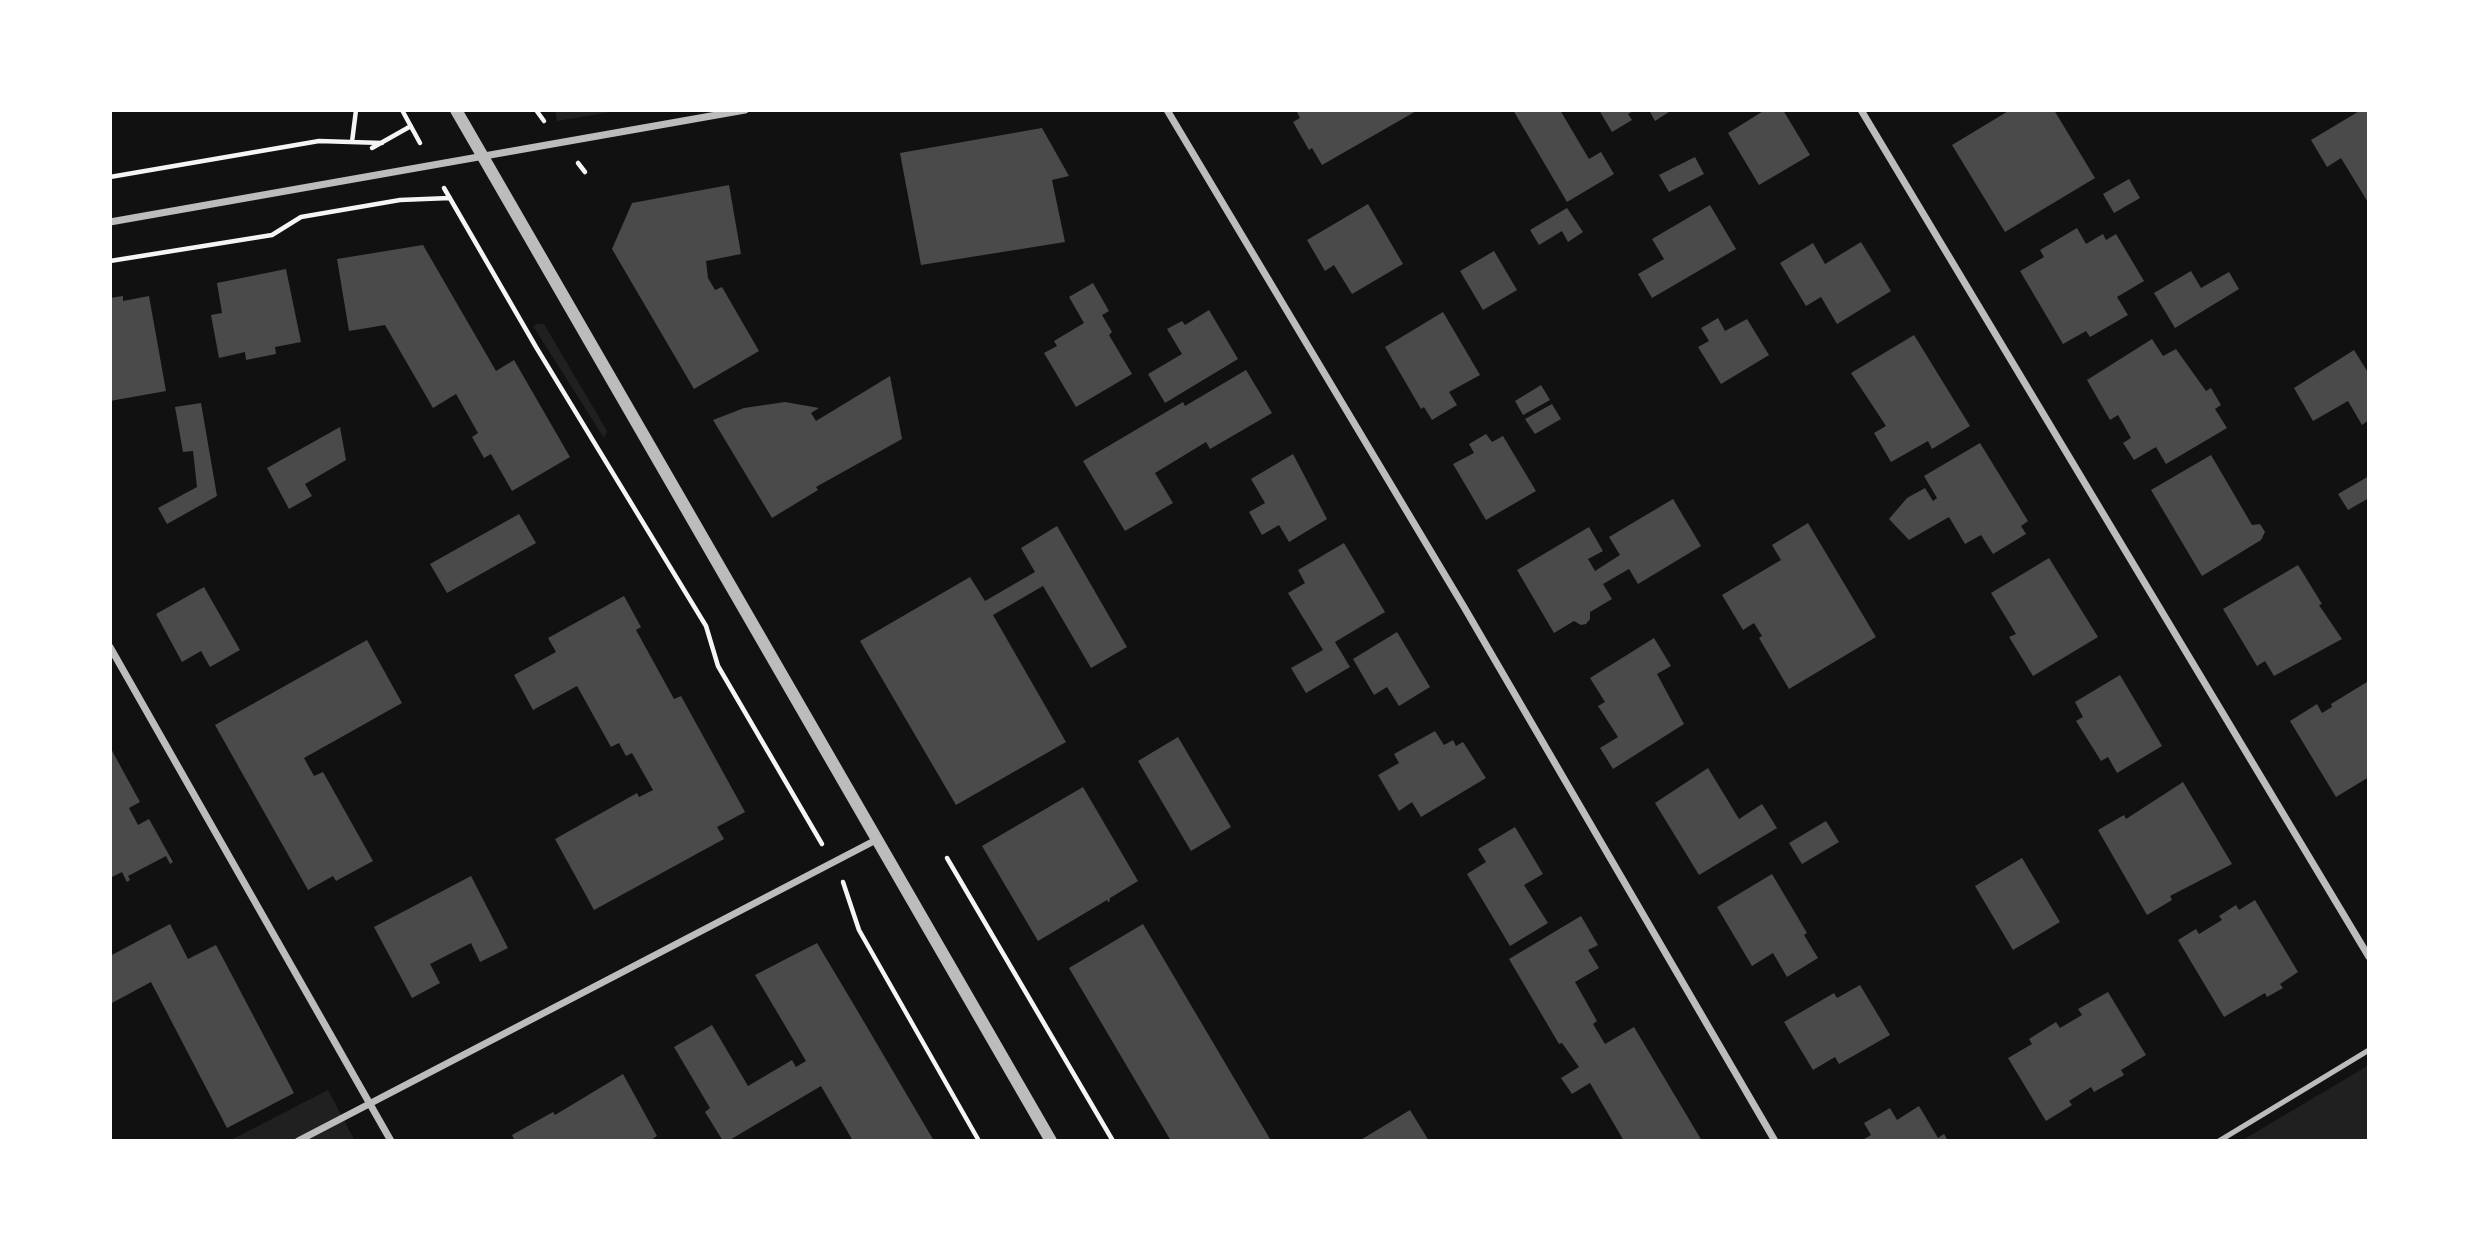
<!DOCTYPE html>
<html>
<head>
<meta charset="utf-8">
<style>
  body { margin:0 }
  #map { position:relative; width:2479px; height:1251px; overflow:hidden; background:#111; font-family:Literata,serif }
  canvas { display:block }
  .frame { position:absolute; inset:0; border:112px solid #fff; pointer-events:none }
</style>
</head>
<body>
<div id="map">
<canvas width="2479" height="1251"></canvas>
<div class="frame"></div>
</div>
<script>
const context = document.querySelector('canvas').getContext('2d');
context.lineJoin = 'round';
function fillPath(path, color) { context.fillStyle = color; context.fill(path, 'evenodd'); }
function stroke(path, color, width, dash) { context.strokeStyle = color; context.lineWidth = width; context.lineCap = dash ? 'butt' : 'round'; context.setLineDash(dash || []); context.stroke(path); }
fillPath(new Path2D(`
  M555,110H623L557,121Z
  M537,324H544L607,431L604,438L533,326Z
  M2369,1065V1141H2241Z
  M328,1090L355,1141H229Z`), '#202020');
fillPath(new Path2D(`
  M1296,110H1418L1322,165L1312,148L1309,150L1293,122L1300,118Z
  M1513,110H1560L1589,159L1601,152L1614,174L1567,202Z
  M1599,110H1635L1628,114L1632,120L1612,132Z
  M1649,110H1672L1655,121Z
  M1765,110H1783L1810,155L1759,185L1728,133Z
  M2010,110H2054L2095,178L2005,232L1952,145Z
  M2361,110H2369V204L2341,158L2327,167L2311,140Z
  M1042,128L1069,176L1052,180L1065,242L921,265L900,153Z
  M1695,157L1704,174L1669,192L1659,175Z
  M2129,179L2140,198L2114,213L2103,194Z
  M729,185L741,254L706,261L708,278L715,290L722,287L759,351L694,389L612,249L632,203Z
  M1368,204L1403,264L1352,294L1334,265L1325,271L1307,240Z
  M1710,205L1736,249L1652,298L1638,274L1664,259L1652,239Z
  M1567,208L1583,232L1568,242L1562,231L1539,245L1530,230Z
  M2077,228L2086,244L2103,234L2106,240L2116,234L2144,281L2117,297L2128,315L2090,337L2086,331L2063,344L2020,271L2044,257L2040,250Z
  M1861,242L1891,291L1837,324L1821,297L1806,306L1780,263L1813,243L1825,264Z
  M423,245L496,371L514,360L570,457L512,491L491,454L484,458L472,437L478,433L456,394L433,408L385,325L349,331L337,259Z
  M1494,251L1517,290L1483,310L1460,271Z
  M286,269L301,342L275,347L276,354L246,360L245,352L219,358L211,315L222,313L217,283Z
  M2191,271L2201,288L2229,272L2239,289L2175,328L2154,293Z
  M1093,283L1109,311L1102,315L1112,332L1109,335L1132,374L1076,407L1044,353L1057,346L1054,341L1084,323L1069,297Z
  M123,296V301L149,296L166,391L110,401V298Z
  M1209,310L1238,359L1165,403L1148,374L1182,354L1167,329L1182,321L1185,325Z
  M1443,312L1480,375L1449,392L1457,405L1432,420L1424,407L1421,409L1385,347Z
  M1718,318L1725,331L1747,319L1769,355L1721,384L1698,347L1709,341L1701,328Z
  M1914,335L1970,426L1932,449L1928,441L1891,462L1874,433L1886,426L1851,373Z
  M2152,339L2163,356L2176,349L2206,391L2211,388L2221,405L2215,409L2227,428L2166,464L2156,447L2134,460L2123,443L2131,438L2118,415L2110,420L2087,380Z
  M2354,350L2369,374V420L2362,425L2348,401L2313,421L2294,388Z
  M1246,370L1272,413L1210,449L1206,442L1155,473L1173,503L1125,531L1083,461L1183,402L1185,406Z
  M890,376L902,439L816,487L818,490L772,518L713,420L744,408L785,402L819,408L811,413L816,421Z
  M1541,385L1550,400L1523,415L1515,401Z
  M201,403L217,496L167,524L158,508L197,487L193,451L183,452L175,407Z
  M1552,404L1561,419L1535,434L1525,419Z
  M340,427L346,460L305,484L312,496L289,509L267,468Z
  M1486,434L1492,442L1503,436L1536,491L1486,520L1453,464L1474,453L1469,444Z
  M1980,443L2028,521L2021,526L2026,534L1993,554L1981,535L1965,544L1949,517L1909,540L1889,519L1907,498L1925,488L1933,501L1937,498L1924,476Z
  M1293,454L1327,519L1289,542L1279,525L1262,535L1249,512L1265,503L1251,479Z
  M2211,455L2252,525L2260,524L2265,532L2261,540L2202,576L2151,490Z
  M2369,476V498L2348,510L2338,494Z
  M1673,499L1701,546L1638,584L1629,569L1603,584L1612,599L1590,612V619L1586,624L1581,625L1574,621L1554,633L1517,570L1589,527L1603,551L1588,559L1595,571L1620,555L1609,537Z
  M519,514L536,543L447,593L430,564Z
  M1808,523L1876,637L1789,689L1759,638L1762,636L1754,623L1743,630L1722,595L1781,560L1772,545Z
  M1057,526L1127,647L1091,668L1043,586L993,615L1066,742L956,805L860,641L970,577L985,601L1035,572L1021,548Z
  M1344,543L1385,612L1335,642L1350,667L1306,693L1291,668L1323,650L1288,593L1305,583L1298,570Z
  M2049,558L2098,637L2033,676L2009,637L2016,634L1991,593Z
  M2298,565L2322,604L2319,605L2342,639L2274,676L2265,661L2257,666L2223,609Z
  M204,587L240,650L210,667L201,651L182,662L156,614Z
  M624,596L641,627L636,630L674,699L681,696L745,812L717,827L724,839L594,910L555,839L637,793L639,797L653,790L632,753L626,756L619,743L611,747L577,686L533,710L514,675L556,652L548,638Z
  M1397,632L1430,687L1399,706L1387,687L1374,695L1353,659Z
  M1654,638L1671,666L1657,674L1684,724L1613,769L1600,748L1618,737L1598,706L1605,702L1590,678Z
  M367,640L402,703L304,758L314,776L323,772L373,861L336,881L333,876L308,890L215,725Z
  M2120,675L2162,746L2117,773L2108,757L2101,761L2076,721L2083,717L2075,702Z
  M2367,682L2369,777L2336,797L2290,721L2317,704L2322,713L2332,707L2331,704Z
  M1435,731L1444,745L1453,740L1456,746L1463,742L1486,778L1421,817L1412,802L1399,811L1378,775L1399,763L1394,754Z
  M1178,737L1231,827L1191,851L1138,761Z
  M110,747L140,802L129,808L138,825L149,819L173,862L170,864L166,856L128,876L130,880L127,882L122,872L110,878Z
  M1708,768L1739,819L1762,804L1777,828L1699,875L1655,803Z
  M2183,782L2232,864L2170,896L2172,900L2147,915L2098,830L2124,815L2126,819Z
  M1083,787L1138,881L1110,898L1109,903L1107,900L1038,941L982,846Z
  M1826,821L1839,842L1802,864L1789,843Z
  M1515,827L1543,874L1524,885L1548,923L1510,946L1467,874L1486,862L1478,849Z
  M2022,858L2060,922L2013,950L1975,886Z
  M1772,874L1807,933L1804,935L1818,958L1787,977L1773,953L1752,966L1717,907Z
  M471,876L508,948L480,962L471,943L430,964L440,983L412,998L374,927Z
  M2255,900L2298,972L2280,984L2283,988L2267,997L2265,993L2224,1017L2178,940L2196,929L2199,934L2222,920L2219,916L2236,905L2239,910Z
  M1581,916L1598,945L1588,950L1599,968L1575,982L1597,1021L1593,1024L1605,1044L1634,1027L1702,1141H1624L1590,1083L1572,1094L1561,1078L1579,1067L1562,1043L1559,1044L1509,959Z
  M170,924L188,959L216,945L294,1093L227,1128L151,982L110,1004V956Z
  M1143,924L1270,1139L1268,1141H1171L1069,968Z
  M817,943L857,1010L934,1141H853L821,1086L728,1141H723L705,1112L710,1108L674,1047L712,1025L748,1086L792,1060L796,1067L806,1061L755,975Z
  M1860,985L1890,1035L1839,1064L1835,1057L1813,1070L1784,1022L1834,993L1837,998Z
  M2108,992L2146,1055L2121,1070L2124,1075L2094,1092L2091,1087L2069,1101L2072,1105L2046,1121L2008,1058L2032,1044L2029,1039L2056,1022L2060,1028L2082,1015L2078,1009Z
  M623,1074L657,1136L649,1141H515L512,1135L553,1112L555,1115Z
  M1919,1106L1938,1138L1944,1134L1948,1141H1861L1871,1135L1864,1123L1890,1108L1897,1120Z
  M1410,1110L1429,1141H1359Z`), '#4a4a4a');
stroke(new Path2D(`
  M402,110L420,143
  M536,110L544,121
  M352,142L356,110
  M372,148L411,126
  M578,163L585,172
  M110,177L319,141L382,143
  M444,188L536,347L706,626L718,666L822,844
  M110,261L272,235L301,217L400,200L450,198
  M947,858L1113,1141
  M843,882L859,930L979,1141`), '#f5f5f5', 4.5);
stroke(new Path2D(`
  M2219,1141L2369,1050`), '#bcbcbc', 5);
stroke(new Path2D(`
  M1167,110L1464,607L1775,1141
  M1861,110L2369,957
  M110,222L745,110
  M110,647L391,1141
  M298,1141L876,840`), '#bcbcbc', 7);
stroke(new Path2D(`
  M456,110L1051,1141`), '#bcbcbc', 12);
</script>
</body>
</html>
